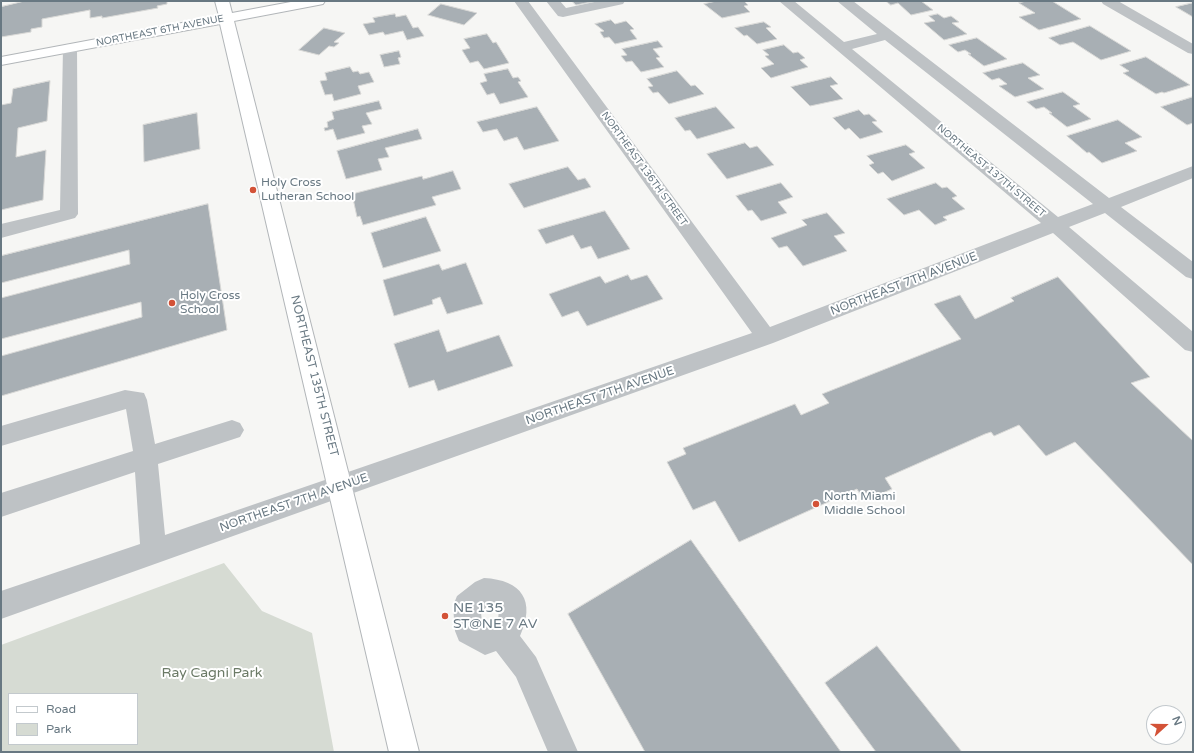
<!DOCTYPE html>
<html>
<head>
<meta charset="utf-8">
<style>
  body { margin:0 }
  #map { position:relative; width:1194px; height:753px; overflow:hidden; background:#f6f6f4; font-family:"Varela Round",sans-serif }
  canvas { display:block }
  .frame { position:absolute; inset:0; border:2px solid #687882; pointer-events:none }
  .legend { position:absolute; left:8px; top:693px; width:130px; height:52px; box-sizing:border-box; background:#fff; border:1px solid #c3c9cd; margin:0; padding:5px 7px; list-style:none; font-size:12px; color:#687882 }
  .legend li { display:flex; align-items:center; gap:8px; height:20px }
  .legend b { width:20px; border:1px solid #c3c9cd }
  .north { position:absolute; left:1146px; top:705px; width:40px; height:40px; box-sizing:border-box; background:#fff; border:1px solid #c3c9cd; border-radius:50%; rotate:69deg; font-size:11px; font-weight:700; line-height:16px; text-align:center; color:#687882 }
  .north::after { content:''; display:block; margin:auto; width:14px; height:18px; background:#d35237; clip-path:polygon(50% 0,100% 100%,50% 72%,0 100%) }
</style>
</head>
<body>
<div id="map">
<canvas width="1194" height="753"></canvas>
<div class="frame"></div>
<ul class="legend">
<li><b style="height:5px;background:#fff"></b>Road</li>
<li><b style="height:11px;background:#d6dbd3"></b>Park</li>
</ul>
<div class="north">N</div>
</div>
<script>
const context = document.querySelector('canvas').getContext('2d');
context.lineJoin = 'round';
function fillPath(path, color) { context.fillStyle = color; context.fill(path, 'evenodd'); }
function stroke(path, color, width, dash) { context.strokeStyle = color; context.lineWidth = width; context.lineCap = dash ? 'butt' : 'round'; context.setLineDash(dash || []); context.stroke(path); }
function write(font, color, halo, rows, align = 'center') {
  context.font = font + ' "Varela Round",sans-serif'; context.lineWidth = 4; context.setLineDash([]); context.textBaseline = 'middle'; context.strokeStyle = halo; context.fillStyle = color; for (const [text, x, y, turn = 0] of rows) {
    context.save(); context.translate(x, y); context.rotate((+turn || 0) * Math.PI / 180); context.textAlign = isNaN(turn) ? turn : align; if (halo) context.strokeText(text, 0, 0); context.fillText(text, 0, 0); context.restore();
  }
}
fillPath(new Path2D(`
  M224,563L262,611L312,633L334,752H1V645ZM9,694H137V744H9Z`), '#d6dbd3');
const building = new Path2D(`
  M25,1H167V4L157,6L158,8L102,18V16L90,18V10L42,19V27L31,29V32L1,37V7Z
  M572,1H596L576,5Z
  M717,1H744L748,5L744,6L750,12L722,18L704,4Z
  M886,1H921L933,10L911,15L898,3L891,5Z
  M1027,1H1052L1081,19L1039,30L1019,17L1035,13L1019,3Z
  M1193,3V17L1176,7Z
  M441,4L477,13L464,25L428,15Z
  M395,14L396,17L406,15L413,28L418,27L424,36L407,40L403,31L385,35L383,32L369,35L363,24L375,22L373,18Z
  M938,14L944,18L951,16L959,22L952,23L967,34L944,40L924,23L935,21L929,16Z
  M611,20L615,24L626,21L634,29L630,30L637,39L615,44L609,37L604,38L600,32L604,31L595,24Z
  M764,22L771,27L766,28L777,39L757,44L747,35L744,36L735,28Z
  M1090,26L1131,51L1101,60L1073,42L1060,45L1049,38Z
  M324,28L345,33L334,42L339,43L334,47L329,46L319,55L299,50Z
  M487,34L493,43L496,42L509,63L484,69L478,61L470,63L462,50L470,48L464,39Z
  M977,38L1007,59L984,66L968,54H971L965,50L958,52L949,45Z
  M658,41L663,47L653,49L660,57L656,58L664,67L641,72L632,61L626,62L621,56L627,55L622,49Z
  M784,45L793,53L798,52L805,58L800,60L808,67L771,78L761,68L774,64L765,56L769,55L763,50Z
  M399,51L401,57L398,58L400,64L384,67L380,55Z
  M1146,57L1190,85L1164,93L1162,92L1156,94L1123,73L1129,71L1120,65Z
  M1023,63L1040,75L1028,78L1044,89L1015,97L999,86L1007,84L999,78L992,80L983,73Z
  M350,67L353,72L358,71L360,74L369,72L374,82L358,86L361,94L334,101L332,94L325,95L320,81L327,80L325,73Z
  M508,69L513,78L518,77L521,81L518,82L528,97L500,104L494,93L487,95L480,83L487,81L484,74Z
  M677,71L691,86L695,85L704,94L669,104L658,92L653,93L648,87L653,86L647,79Z
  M831,77L838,84L830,86L843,99L810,106L791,87Z
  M50,81L47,121L18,128L16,157L46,150L43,200L1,210V105L11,103L13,89Z
  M1063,92L1080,104L1073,106L1091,119L1067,127L1049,113H1052L1044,107L1036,109L1027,102Z
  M1193,97V123L1187,125L1161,107Z
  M379,101L382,109L366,113L372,124L362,126L365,133L337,140L333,129L325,131L324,128L328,127L327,122L334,119L332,112Z
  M537,107L559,141L524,150L517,137L504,141L497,129L483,132L477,122Z
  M716,107L735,128L697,139L690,130L685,131L675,118Z
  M859,110L864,115L869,114L877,121L872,122L883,132L860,139L849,128L845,130L833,118Z
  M197,113L200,149L144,162L143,125Z
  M1118,120L1142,137L1125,143L1137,151L1102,163L1089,152L1087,153L1067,136Z
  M418,129L422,139L385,148L389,157L378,159L382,170L346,179L337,151Z
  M745,143L750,148L757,146L774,165L727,179L707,154Z
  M906,145L915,152L909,154L925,168L892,181L883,172L878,174L869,165L874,163L867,156Z
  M568,167L578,180L585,178L591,187L524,208L509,184Z
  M453,171L461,189L432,197L436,205L363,225L360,216L357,217L352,194L422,176L423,179Z
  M781,183L793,197L778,202L787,213L761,221L752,210L748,211L736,196Z
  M936,183L942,188L947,187L957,196L952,198L965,209L943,217L947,220L935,225L919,210L904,215L887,199Z
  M208,204L227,330L1,396V356L142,317L141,302L1,339V298L130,264L129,250L1,283V256Z
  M605,211L630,249L598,259L591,246L581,249L573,235L546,244L538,230Z
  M827,213L845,233L834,236L847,251L803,266L787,246L779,248L771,238L807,225L802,220Z
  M426,217L441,251L383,268L371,233Z
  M466,263L483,304L447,314L440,297L432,300L433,304L394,316L383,280L439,264L442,270Z
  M628,275L631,280L647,275L663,299L587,326L578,311L562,317L549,294L600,276L605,283Z
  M1058,277L1150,377L1131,383L1193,441V565L1075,442L1046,456L1019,425L994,436L991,432L985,434L885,478L892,489L864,501L857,489L739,542L715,501L693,510L667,462L686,454L683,448L795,404L801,415L829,403L822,394L961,339L934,304L960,295L975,319L1014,301L1011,298Z
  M439,330L447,352L499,335L513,366L438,391L434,380L409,388L394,344Z
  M691,540L841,752H645L568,614Z
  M877,646L962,752H876L825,683Z`);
fillPath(building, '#a8afb4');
stroke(building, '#d8d8d6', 1);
const major = new Path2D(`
  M215,1H229L232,13L296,1H325L323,4L318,5L234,21L419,752H389L220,24L1,65V57L219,16Z`);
stroke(major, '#b2b6b9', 2);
fillPath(new Path2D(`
  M514,1H528L770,327L1041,223L779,1H794L844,42L877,34L837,1H853L1109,198L1193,166V178L1121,207L1193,262V279L1186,277L1105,213L1069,227L1193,332V352L1185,350L1053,233L773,343L1,619V591L140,544L135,472L1,517V493L133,451L126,409L1,446V426L125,390L144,393L147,400L155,444L232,420L240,423L244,430L240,437L158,464L165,535L752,333ZM885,40L1093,204L1058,217L852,49Z
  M546,1H560L566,8L599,1H625L623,4L563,17L558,16Z
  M1101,1H1118L1193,44V54L1188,53L1103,4Z
  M70,44L75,45L77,48L78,214L75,218L1,238V224L60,210L63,48L65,45Z
  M484,578C522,580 536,601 520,636L536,657L578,752H548L516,677L496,651L485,655L459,641L455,631L453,606L457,596L475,582ZM489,605H494L499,610L498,620L487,626L482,623L481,612Z`), '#bec2c5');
fillPath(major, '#fff');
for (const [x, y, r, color] of [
  [253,190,4,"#d35237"],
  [172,303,4,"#d35237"],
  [816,504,4,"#d35237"],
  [445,616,4,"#d35237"]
]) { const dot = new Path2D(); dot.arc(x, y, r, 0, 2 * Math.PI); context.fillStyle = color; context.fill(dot); stroke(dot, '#fff', 1.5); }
write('10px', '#687882', '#fff', [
  ["NORTHEAST 6TH AVENUE",160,31,-11],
  ["NORTHEAST 136TH STREET",644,169,54],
  ["NORTHEAST 137TH STREET",991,171,40]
]);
write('12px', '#687882', '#fff', [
  ["Holy Cross",261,183],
  ["Lutheran School",261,197],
  ["Holy Cross",180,296],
  ["School",180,310],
  ["North Miami",824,497],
  ["Middle School",824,511]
], 'left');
write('12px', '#687882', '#fff', [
  ["NORTHEAST 7TH AVENUE",904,284,-21],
  ["NORTHEAST 135TH STREET",314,376,76],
  ["NORTHEAST 7TH AVENUE",600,396,-19],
  ["NORTHEAST 7TH AVENUE",294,503,-19]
]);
write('14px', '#687882', '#fff', [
  ["NE 135",453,608],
  ["ST@NE 7 AV",453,624]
], 'left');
write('14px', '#6b7a66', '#fff', [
  ["Ray Cagni Park",212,673]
]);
</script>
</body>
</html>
